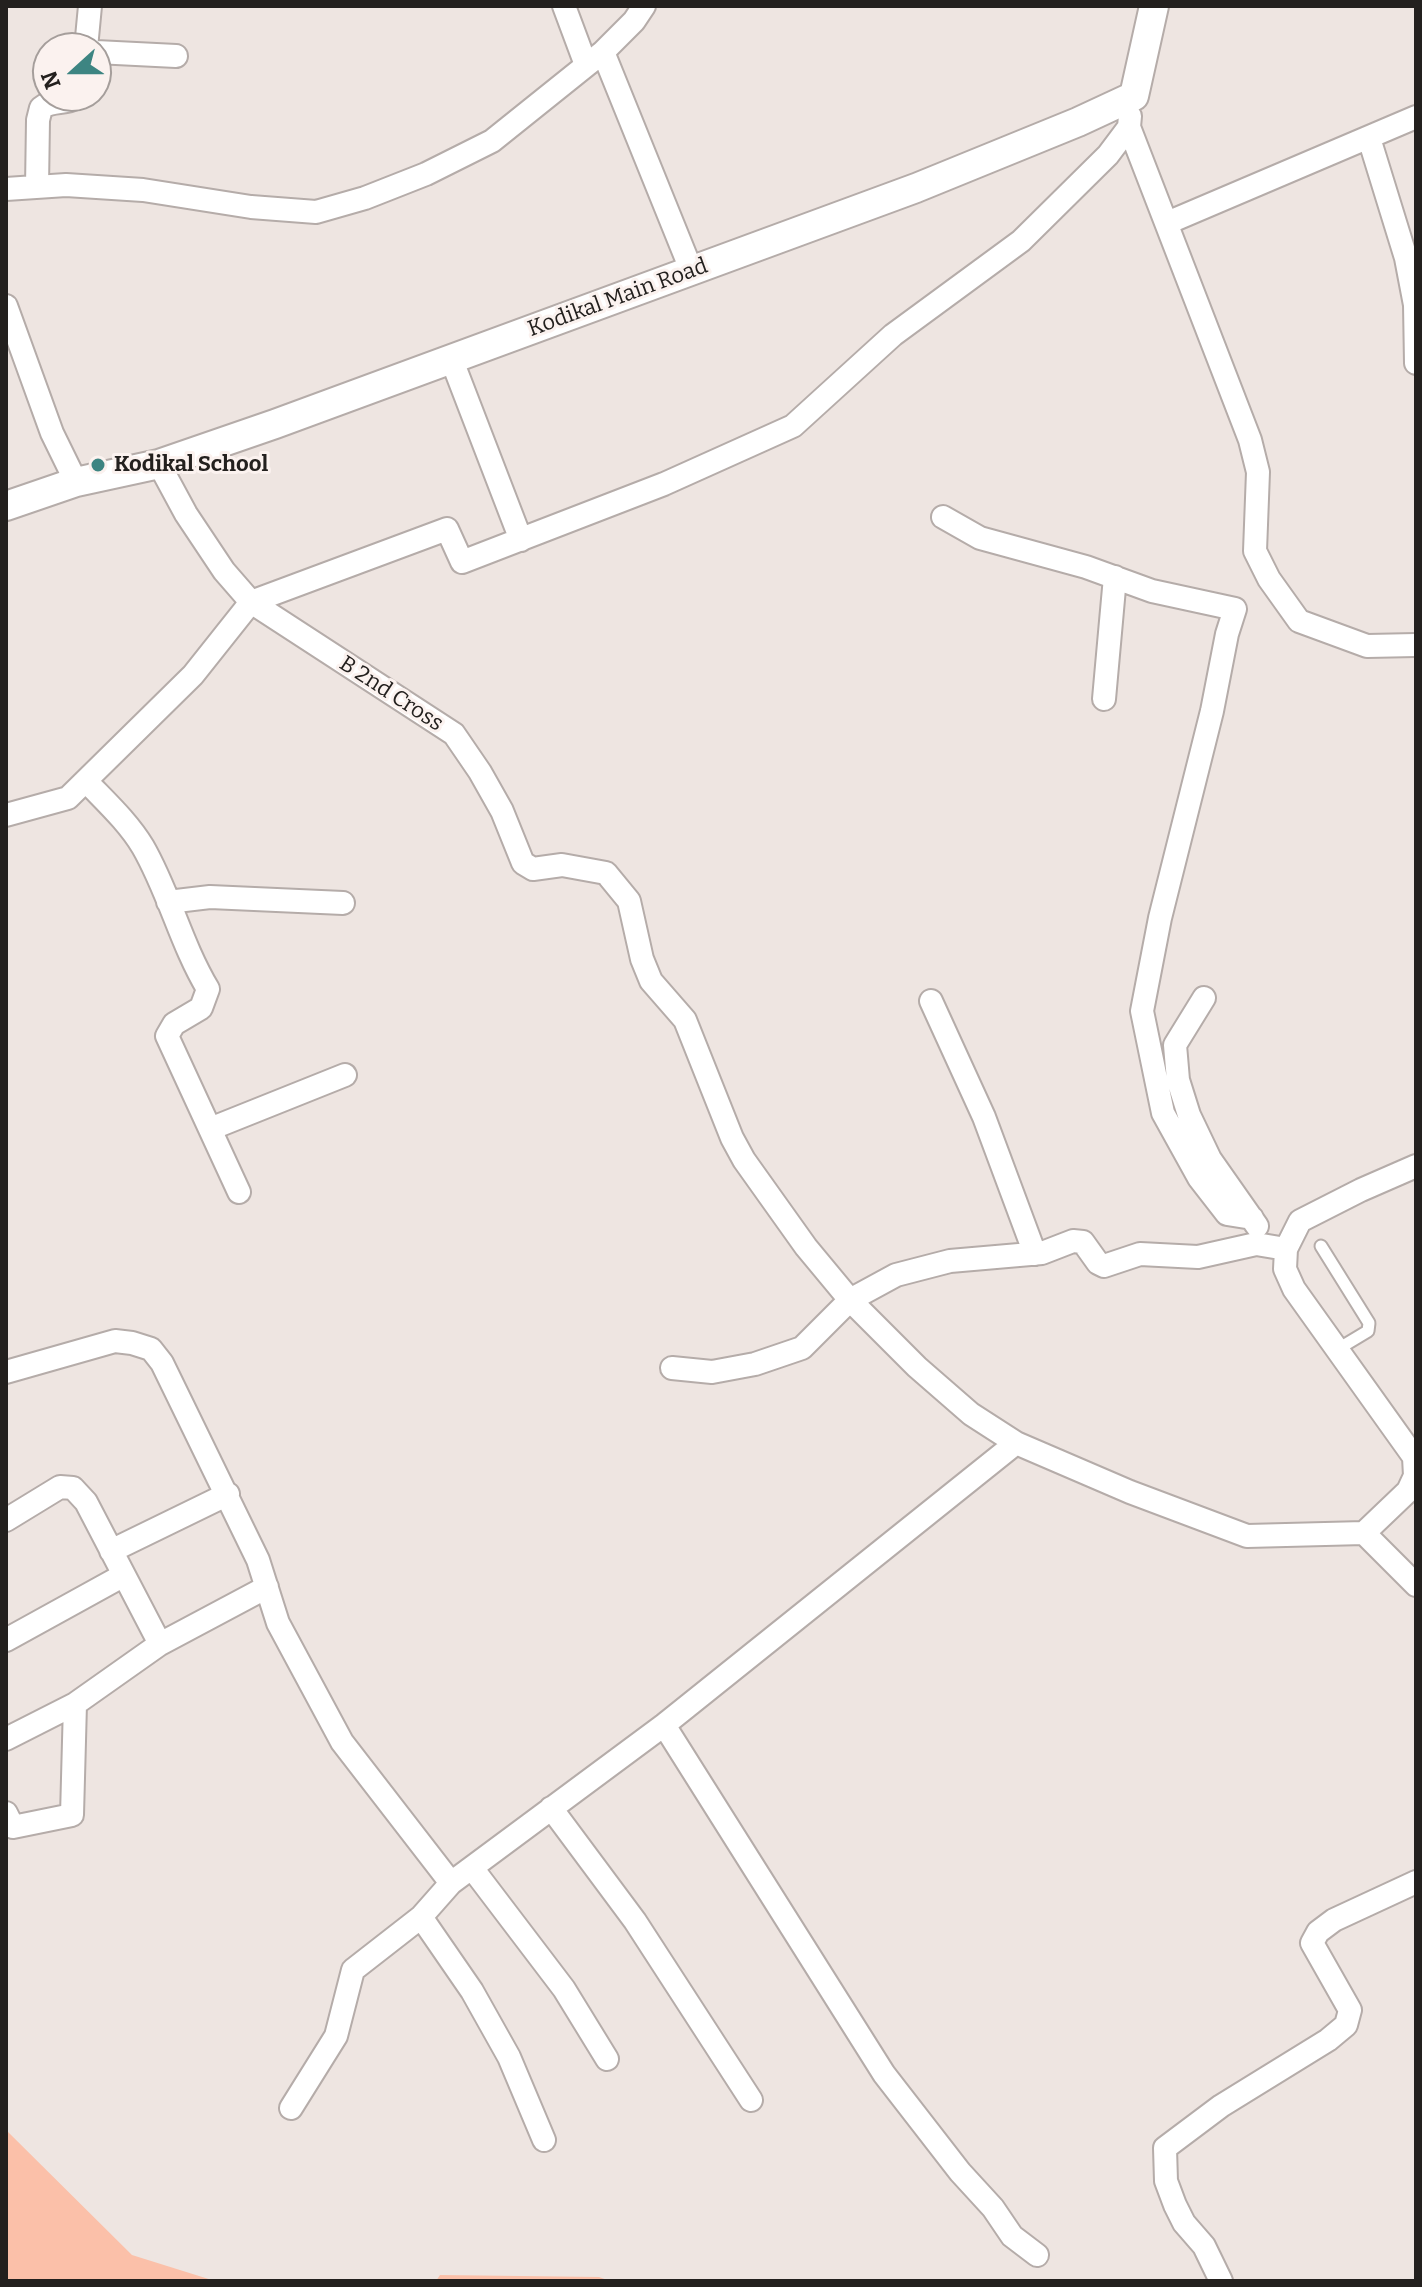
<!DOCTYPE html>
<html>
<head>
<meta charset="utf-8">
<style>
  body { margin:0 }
  #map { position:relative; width:1422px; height:2287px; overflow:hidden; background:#eee5e1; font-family:Bitter,serif }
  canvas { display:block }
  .frame { position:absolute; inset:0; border:8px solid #23201e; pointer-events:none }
  .north { position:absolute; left:32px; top:32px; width:80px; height:80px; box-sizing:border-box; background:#fbf2ef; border:2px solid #a59e9b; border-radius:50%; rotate:249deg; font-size:22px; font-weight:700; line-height:32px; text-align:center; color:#23201e }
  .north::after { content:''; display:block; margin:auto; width:28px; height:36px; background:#3d8582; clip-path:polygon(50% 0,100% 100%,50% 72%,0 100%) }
</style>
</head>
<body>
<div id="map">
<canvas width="1422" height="2287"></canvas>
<div class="frame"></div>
<div class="north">N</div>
</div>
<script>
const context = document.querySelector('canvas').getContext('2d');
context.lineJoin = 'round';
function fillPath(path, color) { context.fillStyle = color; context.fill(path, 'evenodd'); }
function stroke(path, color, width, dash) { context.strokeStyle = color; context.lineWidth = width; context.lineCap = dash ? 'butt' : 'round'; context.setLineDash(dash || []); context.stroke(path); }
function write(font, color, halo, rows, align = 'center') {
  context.font = font + ' Bitter,serif'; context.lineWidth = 6; context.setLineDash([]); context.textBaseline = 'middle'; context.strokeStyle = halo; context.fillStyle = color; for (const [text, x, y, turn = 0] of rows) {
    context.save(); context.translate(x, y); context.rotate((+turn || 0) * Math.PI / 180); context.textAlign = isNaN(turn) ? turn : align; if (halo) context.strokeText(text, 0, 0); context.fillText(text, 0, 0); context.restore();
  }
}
fillPath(new Path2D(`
  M6,2130L132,2255L215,2281H6Z
  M440,2275L599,2277L610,2281H436Z`), '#fbc0a9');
const service = new Path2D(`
  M1321,1246L1369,1323L1368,1331L1338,1349`);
const minor = new Path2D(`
  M564,6L586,65
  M86,48L90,6
  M96,52L176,56
  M603,52L692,272
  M1130,116L1129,127L1250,440L1258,472L1255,551L1269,579L1299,621L1367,646L1416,645
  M1369,138L1406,258L1415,305L1416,363
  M37,187L38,120L41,108C52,99 67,105 79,96
  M6,189L66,185L143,190L251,207L316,212L365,198L426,174L492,141L603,52L634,21L644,6
  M1167,223L1416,117
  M6,306L52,433L76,482
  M451,358L521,540
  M159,464L186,514L224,571L251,602L454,734L480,772L502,811L523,863L533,869L562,865L606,873L629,901L642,959L651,981L685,1020L732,1138L744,1160L806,1247L850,1300L917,1367L971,1414L1016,1443L1130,1492L1247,1536L1364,1533L1408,1491L1415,1476L1414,1457L1294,1289L1285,1269L1286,1249L1300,1221L1361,1190L1416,1166
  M943,517L980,538L1086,567L1152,591L1235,609L1227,634L1212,711L1160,918L1142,1011L1163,1113L1199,1178L1227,1214L1252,1218
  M1104,699L1115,577
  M86,781C106,802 128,822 143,847C169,892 181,944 208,989L201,1008L174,1024L167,1036L239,1192
  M6,815L68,798L193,675L251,602L447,529L462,562L664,484L793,426L893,335L1021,241L1108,155L1129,127
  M168,902L210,897L343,903
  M1204,998L1175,1045L1178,1080L1189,1115L1210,1159L1257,1226
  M931,1001L984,1117L1035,1254
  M210,1129L345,1075
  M672,1368L712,1372L755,1364L802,1348L850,1300L896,1275L950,1261L1042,1253L1073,1241L1083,1242L1098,1263L1104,1266L1140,1254L1198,1257L1256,1244L1286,1249
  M6,1372L115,1341L132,1343L151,1349L162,1363L258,1560L278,1623L342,1742L451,1883
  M6,1520L60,1487L73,1488L86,1502L160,1644
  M1364,1533L1416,1585
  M111,1551L228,1494
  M6,1640L124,1575
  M664,1725L884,2074L960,2172L993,2208L1012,2236L1037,2255
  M6,1739L75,1704
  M551,1808L635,1921L751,2100
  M6,1813L13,1827L72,1815L75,1704L160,1644L267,1587
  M472,1868L564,1989L607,2059
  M421,1917L472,1991L509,2057L544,2140
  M291,2108L336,2036L353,1970L421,1917L451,1883L664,1725L1016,1443
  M1221,2281L1204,2246L1184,2223L1175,2205L1166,2181L1165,2148L1221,2106L1328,2040L1346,2025L1350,2010L1312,1943L1318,1932L1334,1920L1416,1882`);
const tertiary = new Path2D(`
  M6,506L76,482L159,464L275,424L916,188L1078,122L1134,96L1154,6`);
stroke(service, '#b5aca9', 15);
stroke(minor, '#b5aca9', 26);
stroke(tertiary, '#b5aca9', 32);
stroke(service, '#fff', 11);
stroke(minor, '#fff', 22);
stroke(tertiary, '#fff', 28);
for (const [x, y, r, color] of [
  [98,465,8,"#3d8582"]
]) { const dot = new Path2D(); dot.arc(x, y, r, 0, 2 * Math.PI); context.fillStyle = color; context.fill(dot); stroke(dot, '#fbf2ef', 3); }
write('22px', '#23201e', '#fbf2ef', [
  ["Kodikal Main Road",618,298,-20],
  ["B 2nd Cross",391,694,33]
]);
write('bold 22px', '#23201e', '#fbf2ef', [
  ["Kodikal School",114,465]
], 'left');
</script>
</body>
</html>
